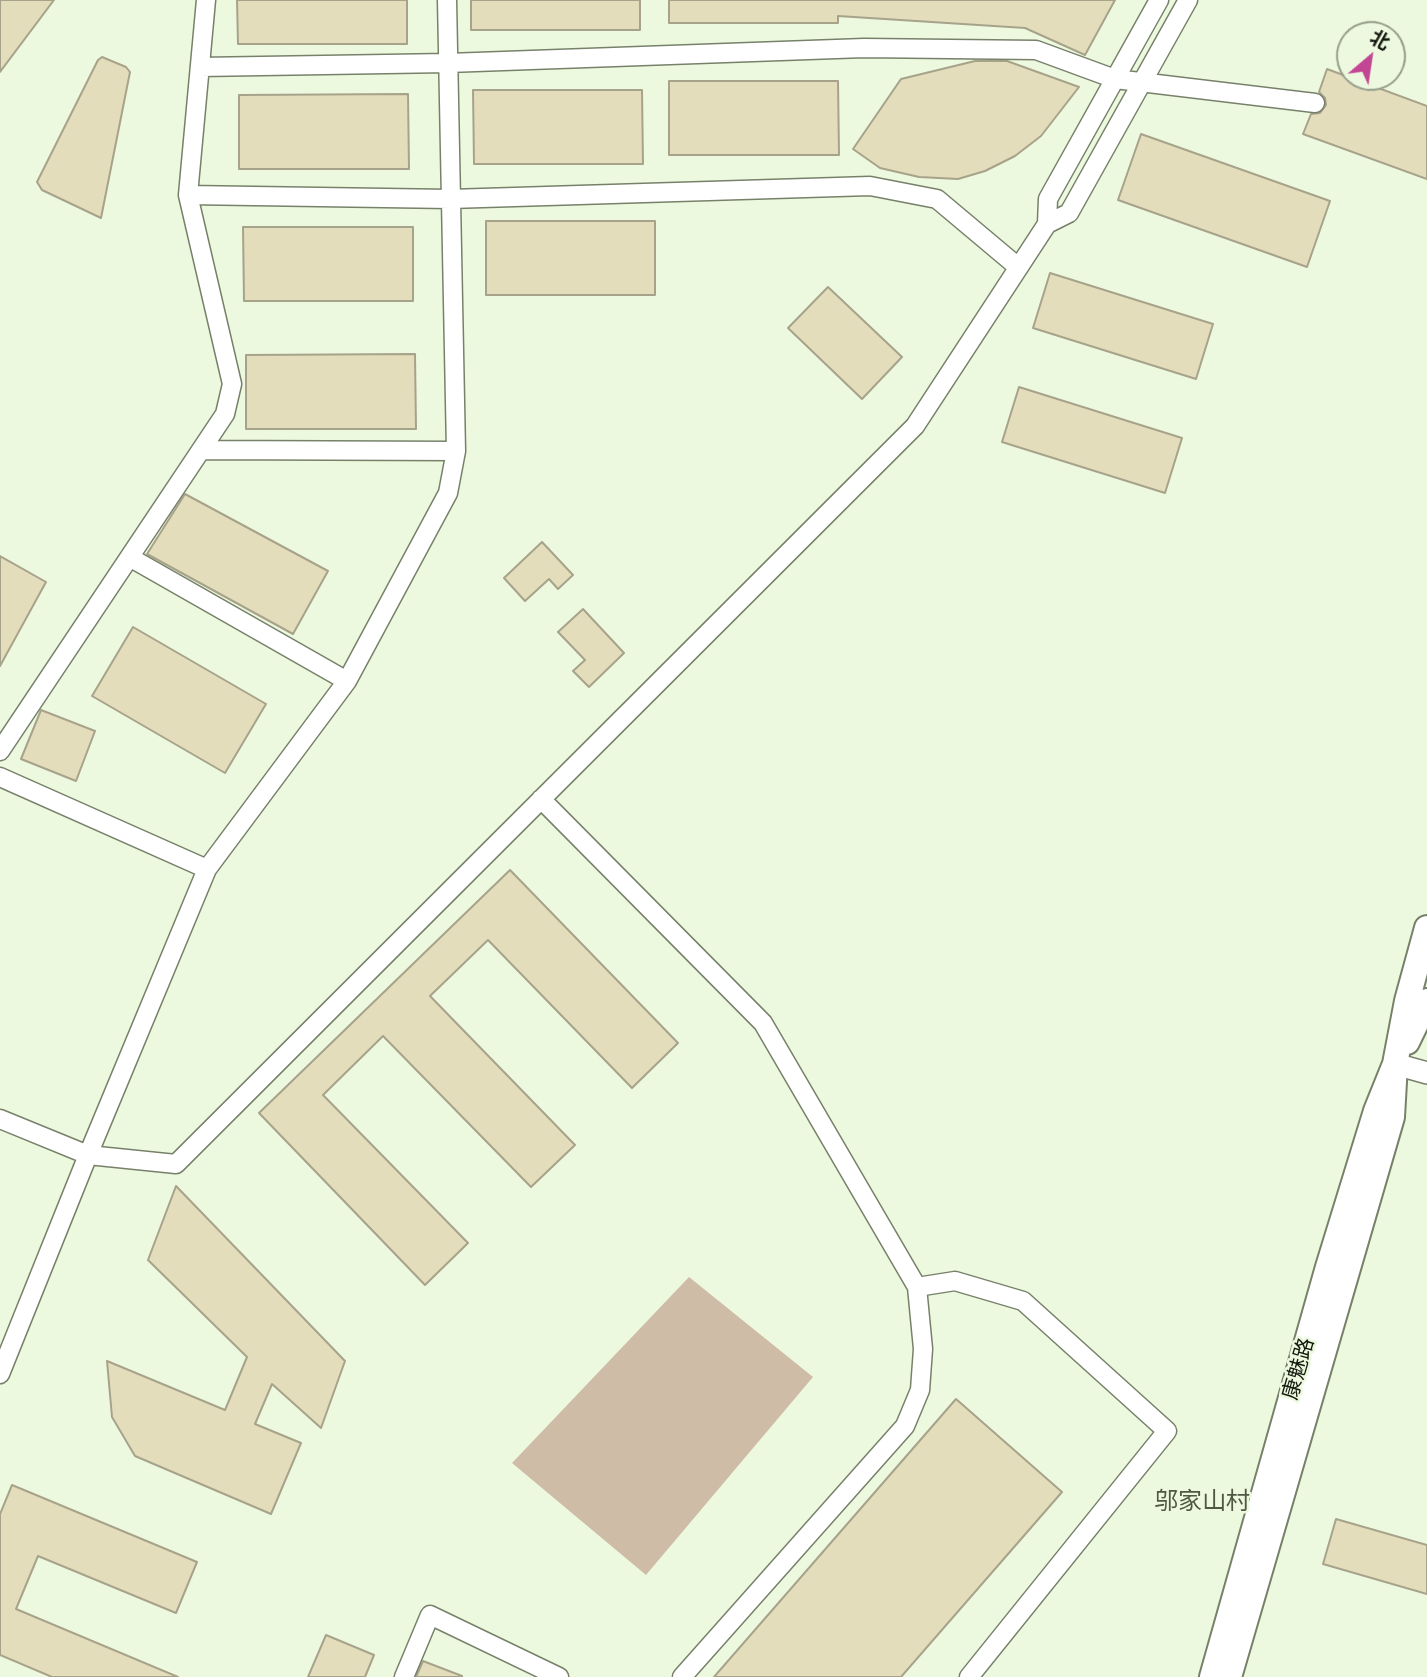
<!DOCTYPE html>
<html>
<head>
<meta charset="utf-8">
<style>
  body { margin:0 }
  #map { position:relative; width:1427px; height:1677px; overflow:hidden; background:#edf9df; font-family:"PT Sans Narrow","Noto Sans SC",sans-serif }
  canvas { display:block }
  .north { position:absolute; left:1336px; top:21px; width:70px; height:70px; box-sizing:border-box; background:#edf9df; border:2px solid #969f8b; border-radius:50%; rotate:29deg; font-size:19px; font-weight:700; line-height:28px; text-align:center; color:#13170e }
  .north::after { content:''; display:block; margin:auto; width:24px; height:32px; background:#c34695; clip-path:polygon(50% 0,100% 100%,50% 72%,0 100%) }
</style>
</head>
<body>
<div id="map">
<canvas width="1427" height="1677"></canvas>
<div class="north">北</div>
</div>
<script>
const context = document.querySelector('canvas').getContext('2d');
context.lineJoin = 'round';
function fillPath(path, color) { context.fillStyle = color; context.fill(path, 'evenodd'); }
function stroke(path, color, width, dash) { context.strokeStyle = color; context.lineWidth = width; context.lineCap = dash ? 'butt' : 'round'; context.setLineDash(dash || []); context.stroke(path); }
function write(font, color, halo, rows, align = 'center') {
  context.font = font + ' "PT Sans Narrow","Noto Sans SC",sans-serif'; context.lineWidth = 5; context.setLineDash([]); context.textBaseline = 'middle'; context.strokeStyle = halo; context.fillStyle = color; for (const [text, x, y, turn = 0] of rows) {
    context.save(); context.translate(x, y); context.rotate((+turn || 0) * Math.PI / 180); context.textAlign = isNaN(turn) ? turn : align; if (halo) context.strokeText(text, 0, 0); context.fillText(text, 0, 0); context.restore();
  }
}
fillPath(new Path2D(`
  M689,1277L813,1377L646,1575L512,1463Z`), '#cfbca7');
const building = new Path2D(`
  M0,0H54L0,72Z
  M237,0H407V44H238Z
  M471,0H640V30H471Z
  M669,0H1115L1085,55L1025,28L838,16V23H669Z
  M102,57L126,67L130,72L101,218L42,190L37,182L98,60Z
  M975,61H1007L1079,87L1041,136L1015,156L985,171L958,179L919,177L880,168L853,149L901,79Z
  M1327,69L1427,106V179L1303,134L1311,114L1320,113L1326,105L1325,98L1319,92Z
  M669,81H838L839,155H669Z
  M473,90H642L643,164H474Z
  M408,94L409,169H239V95Z
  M1141,134L1330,201L1307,267L1118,200Z
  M486,221H655V295H486Z
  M243,227H413V301H244Z
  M1050,273L1213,324L1196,379L1033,328Z
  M828,287L902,357L862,399L788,328Z
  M415,354L416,429H246V355Z
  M1019,387L1182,438L1165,493L1002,442Z
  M185,494L328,571L293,634L147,554Z
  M542,542L573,575L558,589L549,579L525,601L504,578Z
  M0,556L46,582L0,666Z
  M583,609L624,653L589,687L573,671L585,660L558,632Z
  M133,627L266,704L225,773L92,696Z
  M41,710L95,731L76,781L21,759Z
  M510,870L678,1043L632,1088L488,940L430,996L575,1145L531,1187L383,1036L323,1095L468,1243L425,1285L259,1113Z
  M176,1186L345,1361L321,1428L272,1384L255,1424L301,1443L271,1514L135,1456L112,1417L107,1361L225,1410L247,1357L148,1260Z
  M956,1399L1062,1492L901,1677H714Z
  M12,1485L197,1562L176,1613L38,1556L16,1609L178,1677H52L0,1655V1514Z
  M1336,1519L1427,1545V1594L1323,1564Z
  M326,1635L374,1655L365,1677H308Z
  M423,1661L462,1676V1677H416Z`);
fillPath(building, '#e3ddbc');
stroke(building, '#a7a38a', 2);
const minor = new Path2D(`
  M200,67L448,63L864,48L1036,50L1115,79L1315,103
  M188,195L450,199L870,186L937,199L1018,267
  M1047,224L1069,213L1188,0
  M201,450L456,451
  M131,558L347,681
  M0,751L225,414L232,384L188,195L206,0
  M0,777L207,869
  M541,799L763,1023L917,1287L923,1349L920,1390L905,1426L682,1677
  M0,1119L88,1155L176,1164L915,426L1047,224L1048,199L1159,0
  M917,1287L955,1281L1023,1301L1167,1431L969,1677
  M0,1374L88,1155L207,869L347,681L448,493L456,451L447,0
  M404,1677L430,1615L559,1677`);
const tertiary = new Path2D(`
  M1395,1064L1427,1073`);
const secondary = new Path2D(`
  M1407,1042L1427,1001
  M1395,1064L1407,1001L1427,928
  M1212,1677L1328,1267L1376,1111L1395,1064L1392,1117L1229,1677`);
stroke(minor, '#77816a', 21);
stroke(tertiary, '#77816a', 24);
stroke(secondary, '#77816a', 28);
stroke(minor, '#fff', 18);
stroke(tertiary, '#fff', 21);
stroke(secondary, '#fff', 24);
write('21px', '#13170e', '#edf9df', [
  ["康魅路",1299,1369,-74]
]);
write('24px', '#4f5843', '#edf9df', [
  ["邬家山村",1202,1502]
]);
</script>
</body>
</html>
